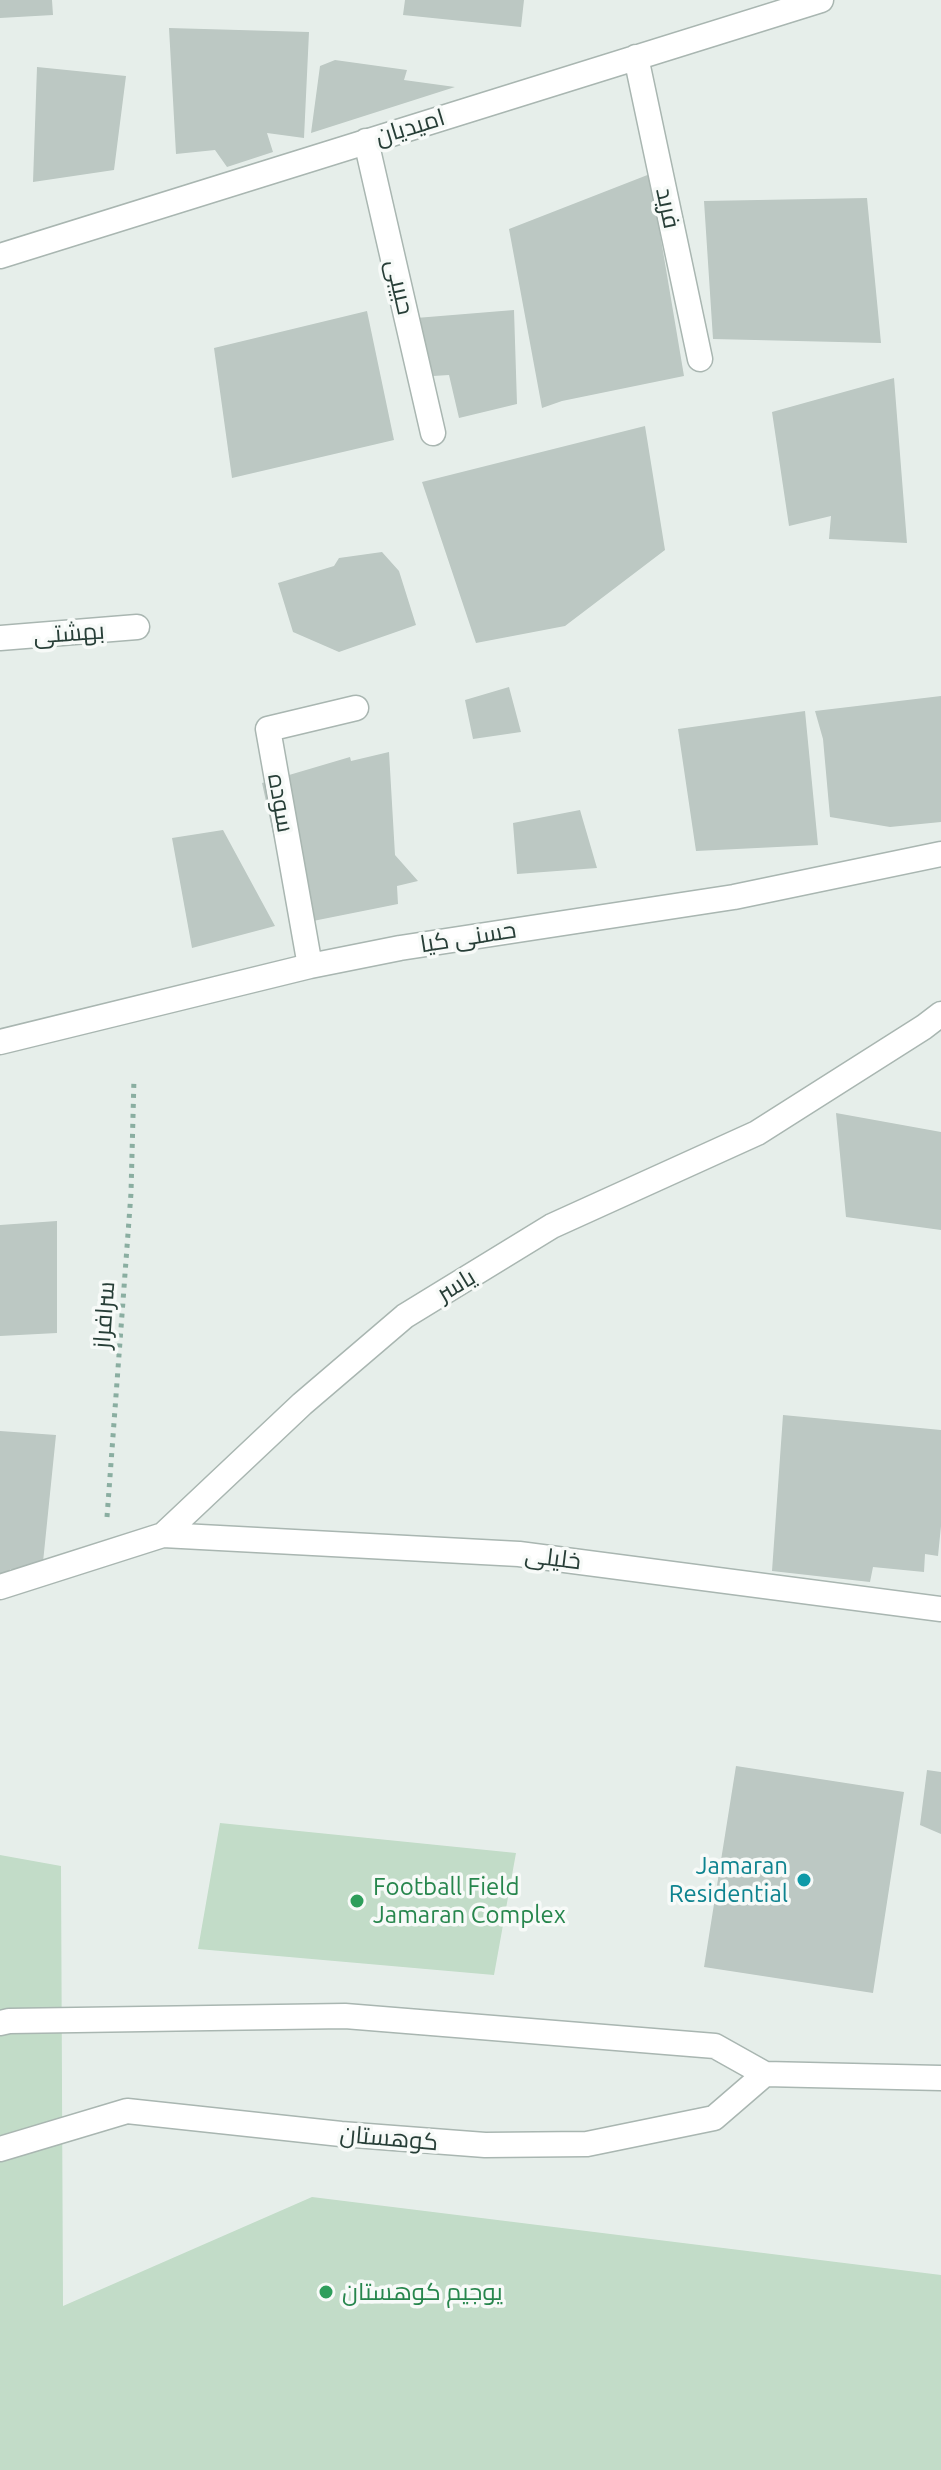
<!DOCTYPE html>
<html>
<head>
<meta charset="utf-8">
<style>
  body { margin:0 }
  canvas { display:block; background:#e6eeea }
</style>
</head>
<body>
<canvas width="941" height="2470"></canvas>
<script>
const context = document.querySelector('canvas').getContext('2d');
context.lineJoin = 'round';
function fillPath(path, color) { context.fillStyle = color; context.fill(path, 'evenodd'); }
function stroke(path, color, width, dash) { context.strokeStyle = color; context.lineWidth = width; context.lineCap = dash ? 'butt' : 'round'; context.setLineDash(dash || []); context.stroke(path); }
function write(font, color, halo, rows, align = 'center') {
  context.font = font + ' Ubuntu,Cairo,sans-serif'; context.lineWidth = 7; context.setLineDash([]); context.textBaseline = 'middle'; context.strokeStyle = halo; context.fillStyle = color; for (const [text, x, y, turn = 0] of rows) {
    context.save(); context.translate(x, y); context.rotate((+turn || 0) * Math.PI / 180); context.textAlign = isNaN(turn) ? turn : align; if (halo) context.strokeText(text, 0, 0); context.fillText(text, 0, 0); context.restore();
  }
}
fillPath(new Path2D(`
  M220,1823L516,1853L494,1975L198,1949Z
  M0,1855L61,1866L63,2306L312,2197L941,2275V2470H0Z`), '#c2dcc8');
fillPath(new Path2D(`
  M0,0H52L53,15L0,18Z
  M405,0H524L521,27L403,15Z
  M169,28L309,32L304,138L267,133L273,152L227,167L215,150L176,154Z
  M335,60L407,70L404,80L455,87L311,133L320,66Z
  M37,67L126,76L114,170L33,182Z
  M650,174L684,376L562,401L542,408L509,229Z
  M867,198L881,343L713,339L704,201Z
  M514,310L517,404L459,418L449,375L433,376L416,318Z
  M367,311L394,440L232,478L214,348Z
  M894,378L907,543L829,539L831,516L789,526L772,412Z
  M645,426L665,550L565,626L476,643L422,482Z
  M382,552L399,571L416,625L339,652L293,632L278,583L334,566L339,558Z
  M509,687L521,732L473,739L465,700Z
  M941,696V822L890,827L830,817L823,739L815,711Z
  M805,711L818,845L696,851L678,729Z
  M389,752L395,855L418,881L397,886L398,904L293,925L262,783L350,757L351,761Z
  M580,810L597,868L517,874L513,823Z
  M223,830L275,926L192,948L172,838Z
  M836,1113L941,1132V1230L846,1217Z
  M57,1221V1333L0,1336V1225Z
  M783,1415L941,1430V1526L938,1556L925,1554L924,1572L873,1567L870,1582L772,1571Z
  M0,1431L56,1435L42,1572L10,1569L8,1583L0,1582Z
  M736,1766L904,1792L873,1993L704,1967Z
  M927,1770L941,1772V1834L920,1825Z`), '#bcc8c3');
const street = new Path2D(`
  M636,57L700,359
  M366,141L433,433
  M0,256L821,0
  M0,638L137,627
  M310,966L268,729L356,708
  M0,1042L310,966L400,948L734,897L941,854
  M163,1535L519,1554L941,1609
  M0,1587L163,1535L302,1404L405,1316L552,1226L757,1133L924,1027L941,1014
  M0,2023L9,2021L345,2016L715,2046L765,2074L941,2078
  M0,2149L127,2111L341,2134L485,2145L587,2144L714,2118L765,2074`);
stroke(street, '#a9b6b1', 27);
stroke(new Path2D(`
  M107,1517L131,1193L134,1078`), '#8aaea1', 5, [4, 6]);
stroke(street, '#fff', 24);
for (const [x, y, r, color] of [
  [804,1880,8,"#0f9aa8"],
  [357,1901,8,"#2e9e5b"],
  [326,2292,8,"#2e9e5b"]
]) { const dot = new Path2D(); dot.arc(x, y, r, 0, 2 * Math.PI); context.fillStyle = color; context.fill(dot); stroke(dot, '#f7faf8', 3); }
write('24px', '#273e37', '#f7faf8', [
  ["امیدیان",410,127,-17],
  ["فرید",668,208,78],
  ["حبیبی",400,287,77],
  ["بهشتی",69,633,-4],
  ["سوده",281,803,80],
  ["حسنی کیا",468,937,-9],
  ["یاسر",456,1285,-31],
  ["سرافراز",104,1315,-86],
  ["خلیلی",553,1558,7],
  ["کوهستان",389,2138,5]
]);
write('24px', '#0d838f', '#f7faf8', [
  ["Jamaran",788,1866],
  ["Residential",788,1894]
], 'right');
write('24px', '#27864d', '#f7faf8', [
  ["Football Field",373,1887],
  ["Jamaran Complex",373,1915],
  ["یوجیم کوهستان",342,2292]
], 'left');
</script>
</body>
</html>
